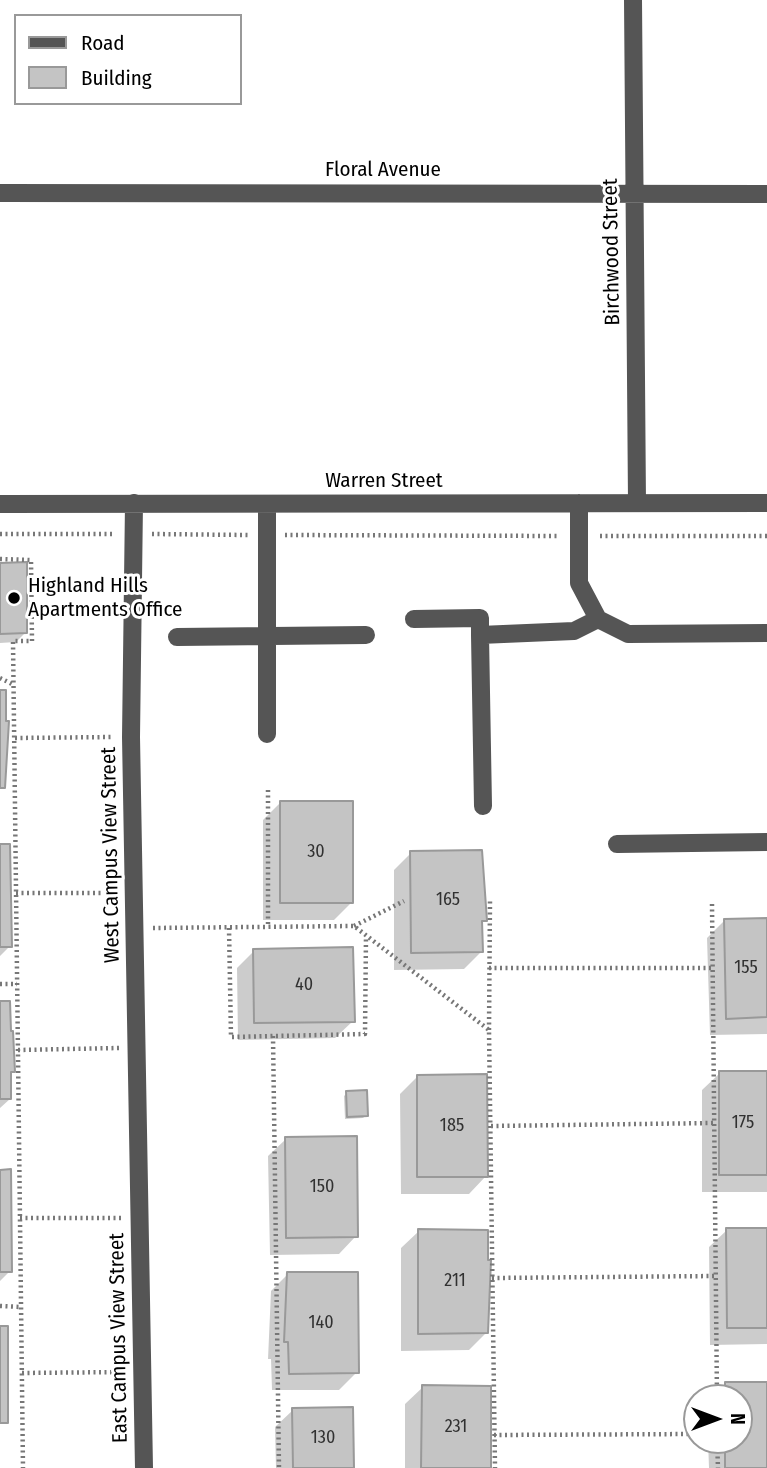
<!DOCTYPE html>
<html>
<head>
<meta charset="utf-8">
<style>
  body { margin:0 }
  #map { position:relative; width:767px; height:1468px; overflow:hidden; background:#fff; font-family:"Fira Sans Condensed",sans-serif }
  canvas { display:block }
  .legend { position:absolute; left:14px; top:14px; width:228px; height:91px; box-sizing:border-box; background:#fff; border:2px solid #999; margin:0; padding:9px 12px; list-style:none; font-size:21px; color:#000 }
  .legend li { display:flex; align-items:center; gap:14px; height:35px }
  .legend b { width:35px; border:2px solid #999 }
  .north { position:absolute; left:683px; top:1384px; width:70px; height:70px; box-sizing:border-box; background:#fff; border:2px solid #999; border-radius:50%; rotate:90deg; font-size:19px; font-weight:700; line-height:28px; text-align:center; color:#000 }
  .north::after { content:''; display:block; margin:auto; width:24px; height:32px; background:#000; clip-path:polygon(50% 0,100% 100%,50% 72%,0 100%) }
</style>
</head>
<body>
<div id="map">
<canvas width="767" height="1468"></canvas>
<ul class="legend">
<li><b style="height:9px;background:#555"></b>Road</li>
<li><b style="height:19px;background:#c4c4c4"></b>Building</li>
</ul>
<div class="north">N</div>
</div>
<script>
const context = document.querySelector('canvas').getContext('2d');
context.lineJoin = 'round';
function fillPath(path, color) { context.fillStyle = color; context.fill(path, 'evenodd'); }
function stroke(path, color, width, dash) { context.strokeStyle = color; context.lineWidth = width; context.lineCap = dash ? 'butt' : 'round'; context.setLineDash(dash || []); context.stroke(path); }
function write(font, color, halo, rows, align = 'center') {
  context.font = font + ' "Fira Sans Condensed",sans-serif'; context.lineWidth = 6; context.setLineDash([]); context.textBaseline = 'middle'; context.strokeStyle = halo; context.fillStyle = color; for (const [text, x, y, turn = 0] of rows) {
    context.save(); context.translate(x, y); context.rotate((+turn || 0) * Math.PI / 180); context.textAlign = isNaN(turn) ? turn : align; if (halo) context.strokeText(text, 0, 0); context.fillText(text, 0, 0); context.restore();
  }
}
fillPath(new Path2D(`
  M0,564L26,632L16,642L0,643Z
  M281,802L351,903L334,920H263V820Z
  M0,845L10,946L0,956Z
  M411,853L485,920L481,924V952L464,969L394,970V870Z
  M767,919V1034L710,1035L707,938L724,921Z
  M254,951L353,1021L335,1038L238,1040L237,968Z
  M0,1003L13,1071L9,1075L10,1099L0,1108Z
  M720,1073H767V1192H702V1090Z
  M418,1076L486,1176L469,1194H401L400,1094Z
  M347,1093L366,1115L363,1118L345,1119L344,1096Z
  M286,1139L356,1236L339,1254L270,1255L268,1156Z
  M0,1171L10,1271L0,1281Z
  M727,1230H767V1344L710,1345L709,1247Z
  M419,1231L486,1333L469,1350L401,1351V1248Z
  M288,1274L357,1372L339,1390H272L271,1359H268L271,1291Z
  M767,1383V1468H709L708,1440H739V1398H711L726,1384Z
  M423,1387L489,1468H405V1404Z
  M293,1410L352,1468H276L275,1427Z`), '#0003');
const building = new Path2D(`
  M27,562V633L0,634V563Z
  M0,690H6V721H9L5,788H0Z
  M280,801H353V903H280Z
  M0,844H10L12,947H0Z
  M482,850L487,921H482L483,952L411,953L410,851Z
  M767,918V1017L726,1019L724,919Z
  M353,947L355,1022L254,1023L253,949Z
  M0,1001H10L11,1031H13L15,1072H11V1099H0Z
  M719,1071H767V1175H719Z
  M487,1074L488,1177H417V1075Z
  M367,1090L368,1116L347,1117L346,1091Z
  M357,1136L358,1237L286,1238L285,1137Z
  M11,1169L12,1272H0V1170Z
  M726,1228H767V1328H727Z
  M418,1229L488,1230V1260H491L488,1333L418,1334Z
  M287,1272H358L359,1373L289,1374L288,1342H284Z
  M0,1326H8V1423H0Z
  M725,1382H767V1468H725V1440H739V1398H725Z
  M422,1385L491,1386V1468H421Z
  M353,1407L354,1468H293L292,1408Z`);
fillPath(building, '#c4c4c4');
stroke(building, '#999', 2);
stroke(new Path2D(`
  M0,534H115
  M152,534L248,535
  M285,535L560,536
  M600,536H767
  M0,559L31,560L32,641H13L23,1468
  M0,678L14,685
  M15,738L112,737
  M268,790V927
  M16,893H113
  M712,904L717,1398
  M354,926L404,901
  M153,928L354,926L489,1030L495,1468
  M229,928L231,1037L365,1034L366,937
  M489,968H712
  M0,984H17
  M489,1030L490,900
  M273,1036L279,1468
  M18,1050L119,1048
  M491,1126L714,1123
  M20,1218H121
  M492,1278L715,1276
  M0,1306L21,1307
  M22,1373L123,1372
  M494,1435L697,1434
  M717,1440L718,1468`), '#777', 4.5, [2, 3.5]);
stroke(new Path2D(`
  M633,0L637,503
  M0,193L767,194
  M134,503L131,737L144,1468
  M579,503V583L598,619L628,634L767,633
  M0,504L767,503
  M267,504V734
  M414,619L480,618V635
  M177,637L366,635
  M483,806L480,635L574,631L598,619
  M617,844L767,842`), '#555', 18);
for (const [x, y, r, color] of [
  [14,598,7,"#000"]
]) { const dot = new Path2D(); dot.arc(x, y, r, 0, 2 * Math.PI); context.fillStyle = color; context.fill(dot); stroke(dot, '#fff', 2.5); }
write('18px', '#313131', null, [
  ["30",316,852],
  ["165",448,900],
  ["155",746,968],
  ["40",304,985],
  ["175",743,1123],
  ["185",452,1126],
  ["150",322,1187],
  ["211",455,1281],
  ["140",321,1323],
  ["231",456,1427],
  ["130",323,1438]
]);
write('21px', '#000', '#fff', [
  ["Floral Avenue",383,170],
  ["Birchwood Street",612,252,-91],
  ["Warren Street",384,481],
  ["West Campus View Street",111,855,-91],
  ["East Campus View Street",119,1338,-91]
]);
write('21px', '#000', '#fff', [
  ["Highland Hills",28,586],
  ["Apartments Office",28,610]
], 'left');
</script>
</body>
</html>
